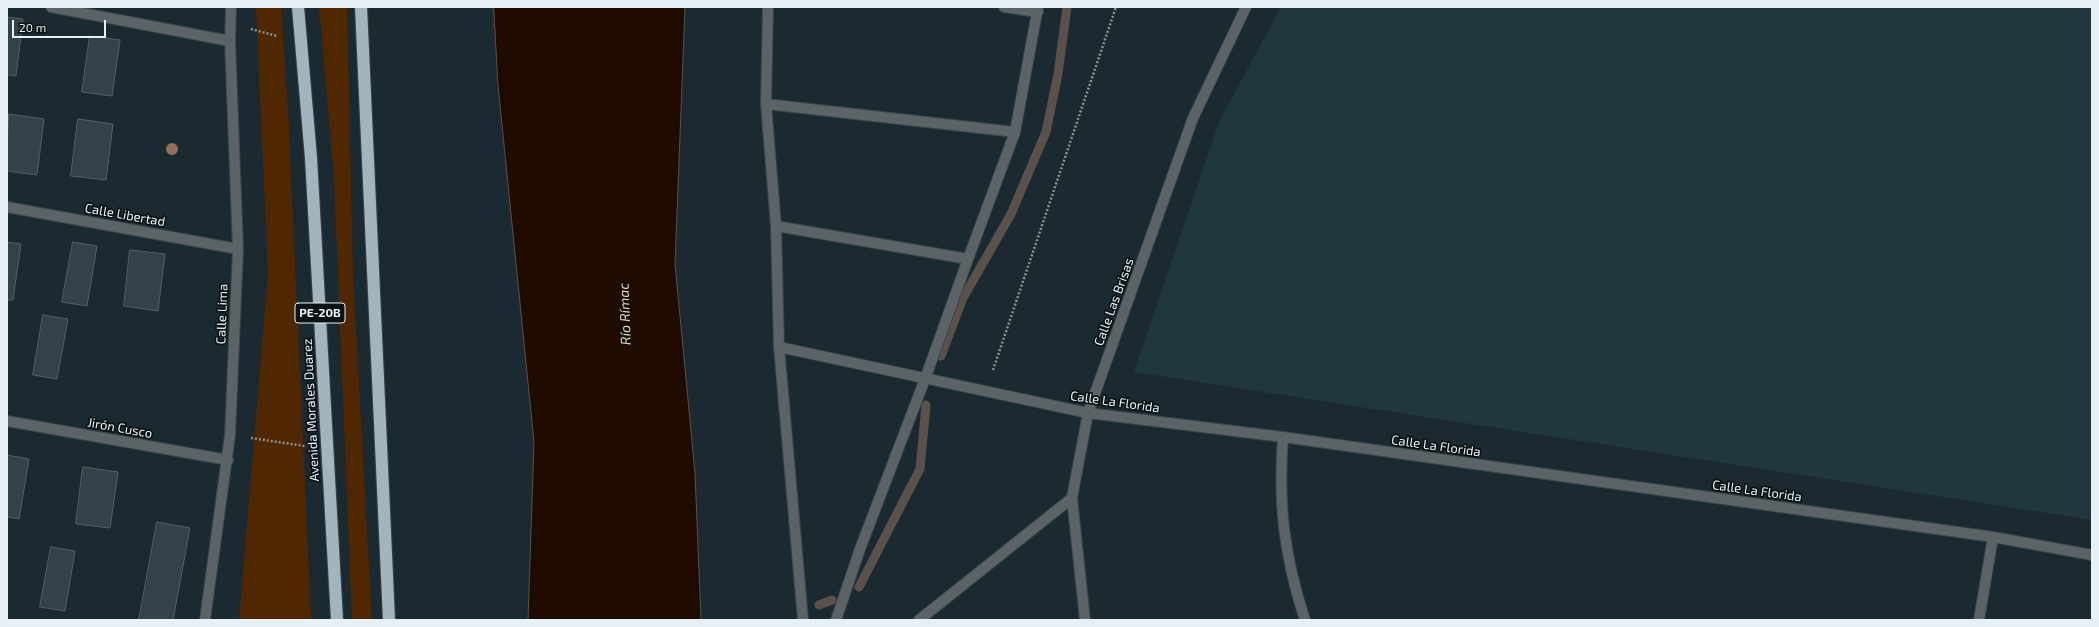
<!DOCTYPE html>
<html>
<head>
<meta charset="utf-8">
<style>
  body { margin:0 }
  #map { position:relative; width:2099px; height:627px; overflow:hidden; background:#1b2a30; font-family:"Exo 2",sans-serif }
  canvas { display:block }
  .frame { position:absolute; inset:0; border:8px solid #e7f1f5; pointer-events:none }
  .scale { position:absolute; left:12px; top:20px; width:94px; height:18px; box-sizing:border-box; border:2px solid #e7f1f5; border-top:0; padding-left:5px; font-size:12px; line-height:14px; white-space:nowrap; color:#e7f1f5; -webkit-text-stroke:3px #0b1214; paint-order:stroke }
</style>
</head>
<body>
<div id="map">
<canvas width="2099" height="627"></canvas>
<div class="frame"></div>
<div class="scale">20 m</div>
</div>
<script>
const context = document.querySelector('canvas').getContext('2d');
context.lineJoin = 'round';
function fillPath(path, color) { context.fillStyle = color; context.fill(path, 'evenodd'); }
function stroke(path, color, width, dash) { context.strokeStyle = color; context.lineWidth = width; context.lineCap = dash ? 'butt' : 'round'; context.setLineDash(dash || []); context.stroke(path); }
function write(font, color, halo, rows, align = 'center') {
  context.font = font + ' "Exo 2",sans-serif'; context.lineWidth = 3.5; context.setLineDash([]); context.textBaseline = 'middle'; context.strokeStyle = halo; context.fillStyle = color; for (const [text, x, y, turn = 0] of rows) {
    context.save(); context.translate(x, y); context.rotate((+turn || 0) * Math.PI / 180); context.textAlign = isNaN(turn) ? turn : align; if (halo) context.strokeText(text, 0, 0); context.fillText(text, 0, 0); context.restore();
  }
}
fillPath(new Path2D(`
  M1281,7H2092V520L1134,372L1219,122Z`), '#203740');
fillPath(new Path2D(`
  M256,7H281L288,109L311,620H239L268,273Z
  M319,7H347L353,276L372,620H352L334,177Z`), '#4f2802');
const water = new Path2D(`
  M494,7H685L675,264L695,473L701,620H528L534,442L498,85Z`);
fillPath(water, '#200b00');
stroke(water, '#5c504a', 1);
stroke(new Path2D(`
  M941,356L963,298L1011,214L1046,132L1058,74L1067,7
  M859,587L920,469L926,405
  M819,605L832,600`), '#5c504a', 9);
const building = new Path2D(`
  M7,17L23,19L16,76L7,75Z
  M90,36L120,40L112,96L82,92Z
  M9,114L44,119L37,175L7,171Z
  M78,119L113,124L106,180L71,176Z
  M7,242L21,244L13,300H7Z
  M73,242L97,246L87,306L62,302Z
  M130,250L165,254L158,311L124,306Z
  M43,315L68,319L57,379L33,375Z
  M7,455L29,459L19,519L7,517Z
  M83,467L118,472L110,528L76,524Z
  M157,522L190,528L173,620H139Z
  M51,547L75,551L65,611L40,607Z`);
fillPath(building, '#324248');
stroke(building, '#506167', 1);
const lane = new Path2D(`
  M836,620L860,549L925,379`);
const street = new Path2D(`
  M51,7L230,41
  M768,7L766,104L776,226L779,347L803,620
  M1004,7L1038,12
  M766,104L1015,132
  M7,207L238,249
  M776,226L968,259L1015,132L1038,7
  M779,347L1088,413L1283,437L1993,537L2092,555
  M925,379L968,259
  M7,421L228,460
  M1283,437C1278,504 1284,556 1305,620
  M205,620L230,435L238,249L230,41L231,7
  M919,620L1072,498
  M1085,620L1072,498L1088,413L1193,118L1246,7
  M1979,620L1993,537`);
const highway = new Path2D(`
  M298,7L311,158L337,620
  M361,7L389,620`);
stroke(lane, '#38464c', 12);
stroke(street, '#38464c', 12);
stroke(highway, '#38464c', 14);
stroke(new Path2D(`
  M251,29L277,36
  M993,370L1116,7
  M251,438L305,446`), '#879499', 2.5, [2, 2]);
stroke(lane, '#5b6366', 10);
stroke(street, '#5b6366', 10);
stroke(highway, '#a2b5bc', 12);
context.fillStyle = '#927257';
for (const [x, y] of [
  [172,149]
]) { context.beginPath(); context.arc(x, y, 6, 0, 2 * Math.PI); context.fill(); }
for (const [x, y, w] of [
  [320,313,50]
]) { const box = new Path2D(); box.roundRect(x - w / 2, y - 10, w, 20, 3); context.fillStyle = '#0b1214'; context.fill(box); stroke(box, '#e7f1f5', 1); }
write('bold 12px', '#e7f1f5', null, [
  ["PE-20B",320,313]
]);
write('13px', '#e7f1f5', '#0b1214', [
  ["Calle Libertad",125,215,10],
  ["Calle Las Brisas",1114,302,-70],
  ["Calle Lima",222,314,-88],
  ["Calle La Florida",1115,402,8],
  ["Avenida Morales Duarez",311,410,-93],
  ["Jirón Cusco",120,428,10],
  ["Calle La Florida",1436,446,8],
  ["Calle La Florida",1757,491,8]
]);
write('italic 14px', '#facfaf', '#0b1214', [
  ["Río Rímac",625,314,-92]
]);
</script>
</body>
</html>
